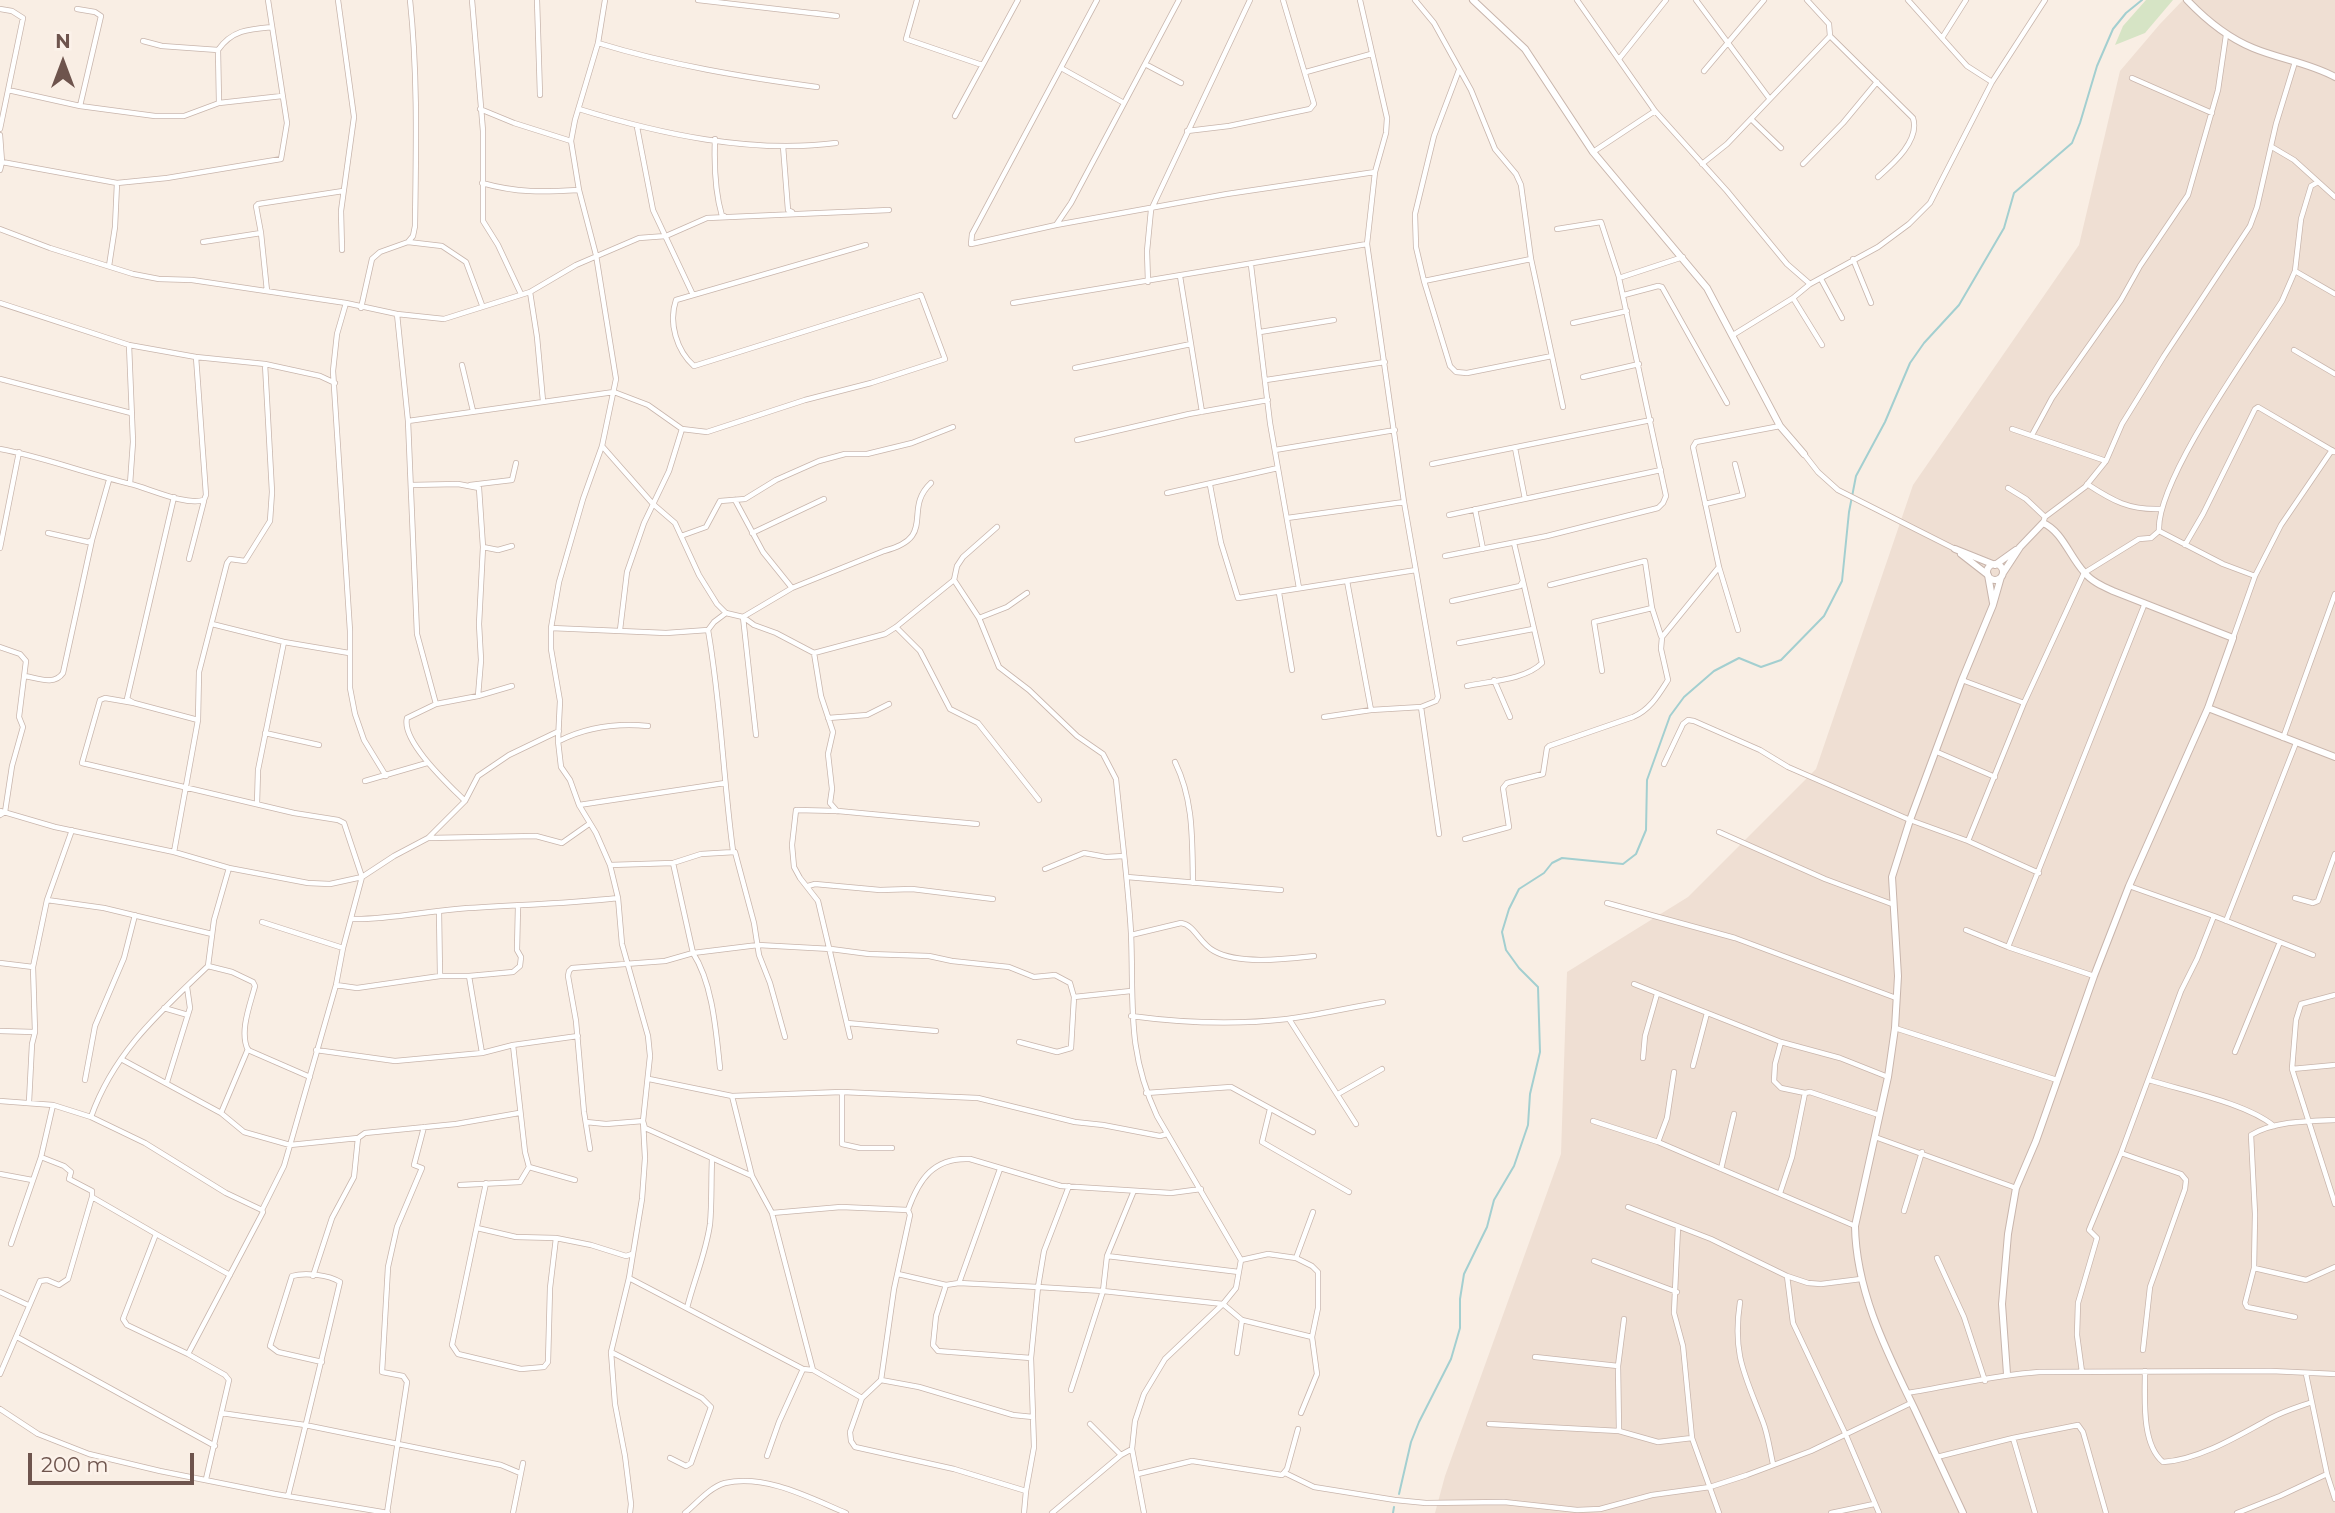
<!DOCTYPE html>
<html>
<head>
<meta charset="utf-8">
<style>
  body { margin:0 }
  #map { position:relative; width:2335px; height:1513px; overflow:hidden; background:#f9eee4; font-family:Montserrat,sans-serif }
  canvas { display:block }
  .north { position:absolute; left:28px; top:28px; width:70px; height:70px; -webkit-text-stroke:5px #fcf2ea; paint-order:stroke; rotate:0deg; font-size:19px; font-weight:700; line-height:28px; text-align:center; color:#6e544d }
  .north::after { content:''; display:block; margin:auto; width:24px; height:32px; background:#6e544d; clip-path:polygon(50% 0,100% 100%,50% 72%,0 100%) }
  .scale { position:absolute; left:28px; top:1453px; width:166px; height:32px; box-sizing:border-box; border:4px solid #6e544d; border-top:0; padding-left:9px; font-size:21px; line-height:24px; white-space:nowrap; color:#6e544d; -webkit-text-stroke:5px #fcf2ea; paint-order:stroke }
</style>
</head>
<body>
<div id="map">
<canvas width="2335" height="1513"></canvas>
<div class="north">N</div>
<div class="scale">200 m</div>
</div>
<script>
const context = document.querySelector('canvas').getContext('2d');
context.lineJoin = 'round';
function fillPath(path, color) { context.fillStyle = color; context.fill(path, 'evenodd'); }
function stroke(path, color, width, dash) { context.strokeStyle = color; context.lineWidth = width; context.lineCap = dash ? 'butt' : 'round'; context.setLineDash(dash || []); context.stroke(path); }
fillPath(new Path2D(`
  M2183,0H2335V1513H1435L1445,1476L1561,1154L1567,972L1688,897L1816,769L1913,485L2079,245L2120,71L2160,24Z`), '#efdfd3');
fillPath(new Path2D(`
  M2146,0H2173L2145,33L2115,45L2123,26Z`), '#d6e4c5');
stroke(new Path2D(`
  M1399,1494L1411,1442L1419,1422L1451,1359L1460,1328V1299L1464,1274L1487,1227L1494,1200L1514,1166L1528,1125L1530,1094L1540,1052L1538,987L1519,968L1506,950L1502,932L1509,909L1519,889L1544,873L1552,863L1562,858L1623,864L1636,854L1646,830L1647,780L1670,716L1684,697L1714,671L1739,658L1761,667L1781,660L1824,616L1842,581L1849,512L1856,476L1885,422L1910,363L1924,343L1959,305L2004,228L2014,193L2072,143L2080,123L2097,66L2113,29L2126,13L2142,0
  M1393,1513L1394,1507`), '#a3cfd0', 2);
const minor = new Path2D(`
  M338,0L354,117L341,211L342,250
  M472,0L483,131V221L498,245L521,294
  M537,0L540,95
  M605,0L598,43L575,120L571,141L579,190L596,255L616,379L602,446L583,499L559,582L551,628V649L560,701L558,741L561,767L570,780L579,805L596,833L610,865L618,898L622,944L648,1036L650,1056L643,1121L645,1158L642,1199L629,1278L611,1352L615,1404L625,1456L631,1504L630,1513
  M698,0L837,16L814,13
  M917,0L906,39L982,65
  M1097,0L972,234L971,244L1056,225L1227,194L1375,172
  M1415,0L1434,23L1471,90L1495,149L1516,174L1521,185L1531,259L1424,281
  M1577,0L1655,111L1727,191L1787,264L1810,284
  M1696,0L1769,98
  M1807,0L1829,24L1830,36L1913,118C1920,140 1894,163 1878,177
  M1908,0L1967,66L1992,82
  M0,9L12,11L23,18L0,129
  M77,9L95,12L101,16L80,106
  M1942,38L1966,0
  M143,41L162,46L218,50L219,103
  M598,43C670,65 742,77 817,87
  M218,50C232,30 249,29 272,27
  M1619,59L1666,0
  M1145,64L1181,83
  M1061,68L1124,103
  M1459,70L1434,136L1415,214L1416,247L1424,281L1450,366L1456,372L1467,373L1552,356
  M1704,71L1764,0
  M1306,72L1371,54
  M2132,78L2212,113
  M8,90L80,106L155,116H184L219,103L282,96
  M480,109L514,123L571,141
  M579,109C660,134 751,154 836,143
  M955,116L1018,0
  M1751,119L1781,148
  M637,127L653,210L693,295
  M1187,131L1229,126L1310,109L1314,104L1283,0
  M0,135L2,162L0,170
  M715,139C714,164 715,192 722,216H724
  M783,146L788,210L792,212
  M2272,147L2294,160L2335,197
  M1593,152L1655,111
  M2,162L117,183L167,178L281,159L287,123L268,0
  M1702,164L1727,144L1830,36
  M1803,164L1843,123L1877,82
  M482,183C517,193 543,192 579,190
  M1056,225L1071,203L1179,0
  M0,229L50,248L133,274L159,279L192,280L346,303L397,314L444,319L530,292L576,265L639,238L666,236L707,218L889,210
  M1557,229L1601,222L1619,277
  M203,242L261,233
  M408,242L413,236L415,226C416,150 418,75 410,0
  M1531,259L1563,407
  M1853,259L1871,303
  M1251,265L1270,423L1299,588
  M109,266L115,227L117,183
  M2295,271L2335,294
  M1180,276L1202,412
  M1821,279L1842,318
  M1148,282L1147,251L1151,210L1250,0
  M267,291L261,233L256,206L258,204L343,191
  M530,292L537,337L543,401
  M1624,295L1658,286L1662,287L1727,403
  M1793,298L1822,345
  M0,303L129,345L196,357L265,364L320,376L335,383
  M346,303L337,334L333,371L350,631V688L355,714L364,740L386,776
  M1013,303L1367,244
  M361,308L372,259L380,252L408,242L442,246L466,262L482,305
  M397,314L408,421L417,634L436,704
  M1573,323L1627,311
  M1260,332L1334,320
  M1733,335L1793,298L1810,284L1878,247L1909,224L1930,203L1992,82L2045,0
  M129,345L133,442L130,484
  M2294,350L2335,374
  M462,365L473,411
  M1075,368L1191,344
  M1583,377L1639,364
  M0,379L131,413
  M1266,380L1385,362
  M408,421L614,392L648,405L682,429L707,432L805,400L871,383L945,359L921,295L694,366C677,351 668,323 676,300L866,245
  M2012,429L2106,461
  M2032,435L2052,398L2121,300L2140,266L2188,195L2218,90L2226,35
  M1077,440L1189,414L1268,400
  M602,446L653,504L675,523L699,575L717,604L726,613L743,617L754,625L776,633L814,653L885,634L896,627L954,580L957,566L963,557L997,527
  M1515,448L1525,499
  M0,449C44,457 87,474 131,484C150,489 186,506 204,500L206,495L196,357
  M1275,450L1395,430
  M1804,454L1818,472L1838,490L1955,549
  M1432,464L1651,420
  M2087,484C2113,501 2129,510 2160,509
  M411,485L458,484L479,488L483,547L479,624L481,660L478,696
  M470,485L512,480L516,463
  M1210,485L1221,543L1238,598L1416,570
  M2008,488L2026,499L2045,517
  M1167,493L1278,468
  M174,497L127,699L134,703L198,720
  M735,500L763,552L792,588
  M1705,504L1743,495L1735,464
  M1475,509L1483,549
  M1449,515L1661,470
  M1287,518L1404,502
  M2043,523L2045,517L2085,487L2106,461L2122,424L2164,356L2250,226L2257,207L2276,124L2295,62
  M2159,531C2156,480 2252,348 2282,301L2295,271L2301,219L2311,186L2318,182
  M48,533L88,542L92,540L109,480
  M752,533L824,499
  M681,536L706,527L720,501L745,499L776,480L819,461L845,454H867L912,443L953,427
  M2185,545L2203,514L2255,409L2258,407L2335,452
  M483,547L498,550L512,546
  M0,548L19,452
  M1445,556L1547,536L1658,508L1663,503L1666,496L1619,278L1683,257
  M189,559L204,501
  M954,580L979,618L999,667L1029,690L1077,736L1103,754L1116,779C1121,830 1128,881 1131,933C1134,1003 1126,1049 1157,1116L1241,1260L1236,1288L1223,1304L1165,1359L1144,1394L1135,1421L1132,1449L1144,1513
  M1347,581L1371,710
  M1550,585L1645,561L1652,608L1661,636
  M1279,593L1292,670
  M1452,601L1520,586L1523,581L1514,543
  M979,618L1007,607L1027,593
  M212,624L284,642L349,653
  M896,627L920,651L950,709L978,723L1039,800
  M551,628L666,633L708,630L714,622L726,613
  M620,630L627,572L644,523L669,471L682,429
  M708,630C721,703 723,777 733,851
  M1738,630L1719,567L1693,447L1696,442L1780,426
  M2233,638L2255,576L2281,525L2332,450
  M1459,643L1533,629
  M0,647L20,654L26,661L19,717L23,727L12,766L5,812L0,815
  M814,653L821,696L833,732L828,754L832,789L830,803L837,811
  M1602,671L1594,622L1652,608
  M25,676C38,678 54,686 63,673L92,540
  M1494,680L1510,717
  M1962,680L2024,703
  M512,686L478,696L436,704L407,718C401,741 449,785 465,801L478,776L509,755L559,731
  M1467,686C1490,681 1525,680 1542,663L1523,581
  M134,703L105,698L100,700L82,763L294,813L338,820L344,823L362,877L343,948L336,985L284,1166L262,1210L263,1212L188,1354
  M1421,707L1439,834
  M1324,717L1371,710L1421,707L1436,701L1438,697L1404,502L1367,244L1375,172L1386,133L1387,118L1360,0
  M828,718L867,715L889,704
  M265,733L319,745
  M756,735L743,617L792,588L884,551C938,537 902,510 931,483
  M2283,738L2335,594
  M559,741C587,727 617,723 648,726
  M1937,752L1995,777
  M1175,762C1194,801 1192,840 1193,883
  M1664,764L1683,724L1688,720L1694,721L1760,750L1788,767L1910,820L1968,841L2039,873
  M365,781L427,763
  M257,804L258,770L284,642
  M579,805L725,783
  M0,811L55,827L174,852L229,868L308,883L330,884L362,877L394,856L428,838L465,801
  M1719,832L1825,879L1892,904
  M429,838L536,836L562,843L589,824
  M1465,839L1509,827L1503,788L1507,783L1543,774L1547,748L1549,746L1633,717C1650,710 1659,694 1668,680L1661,649L1662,637L1719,567
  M1968,841L2024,703L2084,573L2139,539L2151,538L2159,531L2223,564L2255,576
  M174,852L198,720L199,672L227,563L230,559L245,561L270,521L272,492L265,364
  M673,863L693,953C713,984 716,1032 720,1068
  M610,865L673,863L701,854L735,852L754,923L759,955L770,983L785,1037
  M1045,869L1084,853L1106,857L1124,856
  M1127,877L1281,890
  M808,886L815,884L880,890L912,889L993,899
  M2129,886L2214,916L2313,955
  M2295,898L2313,903L2318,901L2335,854
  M47,900L104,908L212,934
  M1607,903L1735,938L1896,998
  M439,911L440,976
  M351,919C387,920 421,912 457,909C511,905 565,904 618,898
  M2226,921L2296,743
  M262,922L343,948
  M1966,930L2008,947L2094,976
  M1131,935L1181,923C1195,925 1199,943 1214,951C1239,965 1286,959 1314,956
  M2008,947L2145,603
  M0,963L33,967
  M208,966L232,972L253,982L255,986C250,1005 239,1032 248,1050L310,1077
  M469,976L513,972L520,966L521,957L517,950L518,906
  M1634,984L1781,1042L1840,1058L1888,1077
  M336,985L357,988L440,976H469L482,1053
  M2335,995L2301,1004L2296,1020L2292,1069L2335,1204
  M164,1008L188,1015
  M1131,1016C1183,1023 1235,1025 1287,1019C1319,1015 1351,1007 1383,1002
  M1289,1019L1356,1124
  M847,1023L936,1031
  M1895,1028L2057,1080
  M0,1031L34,1032
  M850,1037L818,901L800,878L794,867L792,845L796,810L838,811L977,824
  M1019,1042L1057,1052L1071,1048L1074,997L1131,991
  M1781,1042L1775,1064L1774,1081L1781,1088L1805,1093
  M316,1050L395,1061L482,1053L513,1045L578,1036
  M2235,1052L2280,942
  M1643,1058L1645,1036L1657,994
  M121,1059L221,1113L244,1132L290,1145L358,1138L365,1133L456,1124L519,1113
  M1693,1066L1707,1013
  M2292,1069L2335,1065
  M649,1079L732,1096L842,1092L978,1098L1075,1122L1103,1125L1160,1136L1167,1134
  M85,1080L95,1026L124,958L135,915
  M2149,1080C2184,1091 2246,1103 2274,1126
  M167,1082L190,1008L187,987
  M842,1092V1144L860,1148H892
  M1146,1093L1231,1087L1313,1132
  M1338,1094L1382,1069
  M732,1096L752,1176L772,1213L813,1370
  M0,1101L53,1105L91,1117L145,1143L226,1193L262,1210
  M29,1102L32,1044L35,1032L33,967L47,900L72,830
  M1270,1109L1262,1142L1349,1192
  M221,1113L248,1049
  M91,1117C114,1052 160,1012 208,966L214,920L229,868
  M1593,1121L1658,1142L1855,1226
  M586,1122L606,1124L643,1121L645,1128L752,1176
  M1875,1137L2016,1188
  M1658,1142L1667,1118L1674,1072
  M590,1149L584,1112L576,1021L568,976L569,971L572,968L665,961L693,953L758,945L831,949L869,954L929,956L952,961L1009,967L1034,977L1055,975L1070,983L1074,997
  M2121,1153L2181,1174L2186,1180L2185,1189L2150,1287L2143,1350
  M529,1167L575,1180
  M1721,1169L1734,1114
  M0,1174L32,1180
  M486,1183L452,1345L458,1354L521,1369L544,1367L548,1362L550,1288L556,1238
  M460,1185L520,1182L529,1167L525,1152L513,1045
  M1780,1193L1792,1157L1805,1093L1810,1092L1879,1115
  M92,1197L156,1234
  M1628,1207L1711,1239L1787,1276L1808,1283L1821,1284L1861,1279
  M908,1210C919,1179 934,1157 970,1159L1061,1186L1171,1193L1201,1189
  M1904,1211L1922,1152
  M772,1213L841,1207L908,1210L910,1215L894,1289L881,1380L862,1398L850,1432L851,1441L855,1447L954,1469L1026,1491L1024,1513
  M1678,1227L1674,1313L1683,1346L1692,1438L1719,1513
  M477,1228L516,1237L556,1238L591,1245L626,1256L632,1254
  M11,1244L41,1157L53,1105
  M1107,1256L1239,1272
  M1296,1258L1312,1266L1318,1272V1308L1312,1337
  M1937,1258L1964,1317L1985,1381
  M1241,1260L1268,1254L1296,1258L1313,1212
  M1594,1261L1677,1292
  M2254,1268L2306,1280L2335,1267
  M898,1274L946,1285L936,1316L933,1345L938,1351L1031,1358
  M313,1276L332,1218L354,1177L358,1138
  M1787,1276L1793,1323L1845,1433L1879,1513
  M629,1278L803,1369L813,1370L862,1398
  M959,1283L1000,1169
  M946,1285L959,1283L1038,1287L1044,1251L1069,1186
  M0,1292L28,1305
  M1740,1302C1732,1355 1745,1375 1763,1422C1768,1435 1770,1451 1773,1464
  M687,1308C694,1280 706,1253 710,1224C712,1203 711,1180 712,1159
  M2295,1317L2247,1307L2245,1303L2254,1268L2255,1214L2251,1135C2275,1121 2308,1121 2335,1120
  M1242,1320L1312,1337L1317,1374L1301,1413
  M17,1337L215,1446
  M611,1352L702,1398L711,1407L691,1463L686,1466L670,1458
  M1535,1357L1618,1366
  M2145,1371C2145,1397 2141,1444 2163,1462C2199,1460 2240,1435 2271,1418C2284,1411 2298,1407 2312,1402
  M2082,1372L2077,1335L2078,1303L2097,1238L2089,1230L2121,1153L2181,991L2197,959L2214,916
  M0,1374L40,1281L47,1280L59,1285L68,1279L92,1197V1191L69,1179L71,1172L64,1166L41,1157
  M2306,1374L2327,1474L2335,1499
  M881,1380L919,1387L1013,1415L1033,1417L1031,1358L1038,1287L1103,1291L1223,1304L1242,1320L1237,1353
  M1071,1390L1103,1291L1107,1256L1133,1193
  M1907,1393C1951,1386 1995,1375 2039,1372L2271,1371L2335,1374
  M0,1409L38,1434L89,1454L160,1471L275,1494L388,1513
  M221,1413L305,1425L501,1465L520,1473
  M1090,1424L1121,1455
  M1489,1424L1619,1431L1658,1442L1692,1438
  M1619,1431L1618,1366L1624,1319
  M2013,1438L2035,1513
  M767,1456L779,1422L803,1369
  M1937,1457L2013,1438L2078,1425L2083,1432L2106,1513
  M1285,1473L1314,1487L1395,1500L1426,1503L1504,1502L1577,1510L1600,1509L1652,1495L1710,1487L1747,1475L1811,1451L1911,1403
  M1138,1474L1192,1461L1282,1475L1287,1469L1298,1429
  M206,1479L229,1380L225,1375L188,1354L127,1325L123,1319L156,1234L230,1275
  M1026,1491L1034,1447L1033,1417
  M288,1496C306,1425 323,1354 340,1282C329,1275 305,1272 292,1276L270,1346L278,1352L322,1362
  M387,1513L407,1382L403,1376L382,1372L388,1267L397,1227L422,1168L414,1165L424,1127
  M513,1513L523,1463
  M685,1513C696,1504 710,1487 725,1483C766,1474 810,1498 846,1513
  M1052,1513L1121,1455L1132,1449
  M1831,1513L1874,1504
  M2237,1513L2280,1496L2327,1474`);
const tertiary = new Path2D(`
  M1473,0L1525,49L1593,152L1707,288L1780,426L1804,454
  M2187,0C2206,20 2226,37 2253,48C2279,59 2310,63 2335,77
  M1955,549L1995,565L2016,550
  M1961,554L1988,575L1993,603
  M1987 572a8 8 0 1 1 16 0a8 8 0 1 1-16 0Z
  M2003,573L2020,547L2043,523C2062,531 2070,557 2084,572C2091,581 2102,586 2113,591L2233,638L2208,708L2129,886L2094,976L2036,1141L2016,1188L2008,1234L2002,1304L2007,1374
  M2208,708L2335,757
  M1963,1513C1947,1479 1931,1444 1915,1410C1887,1352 1856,1292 1855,1226L1888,1077L1895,1028L1898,976L1892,877L1910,820L1962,680L1993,605L2001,577`);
stroke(minor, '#c8b5ac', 6);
stroke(tertiary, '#c8b5ac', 8);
stroke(minor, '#fff', 4.5);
stroke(tertiary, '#fff', 6);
</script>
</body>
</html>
